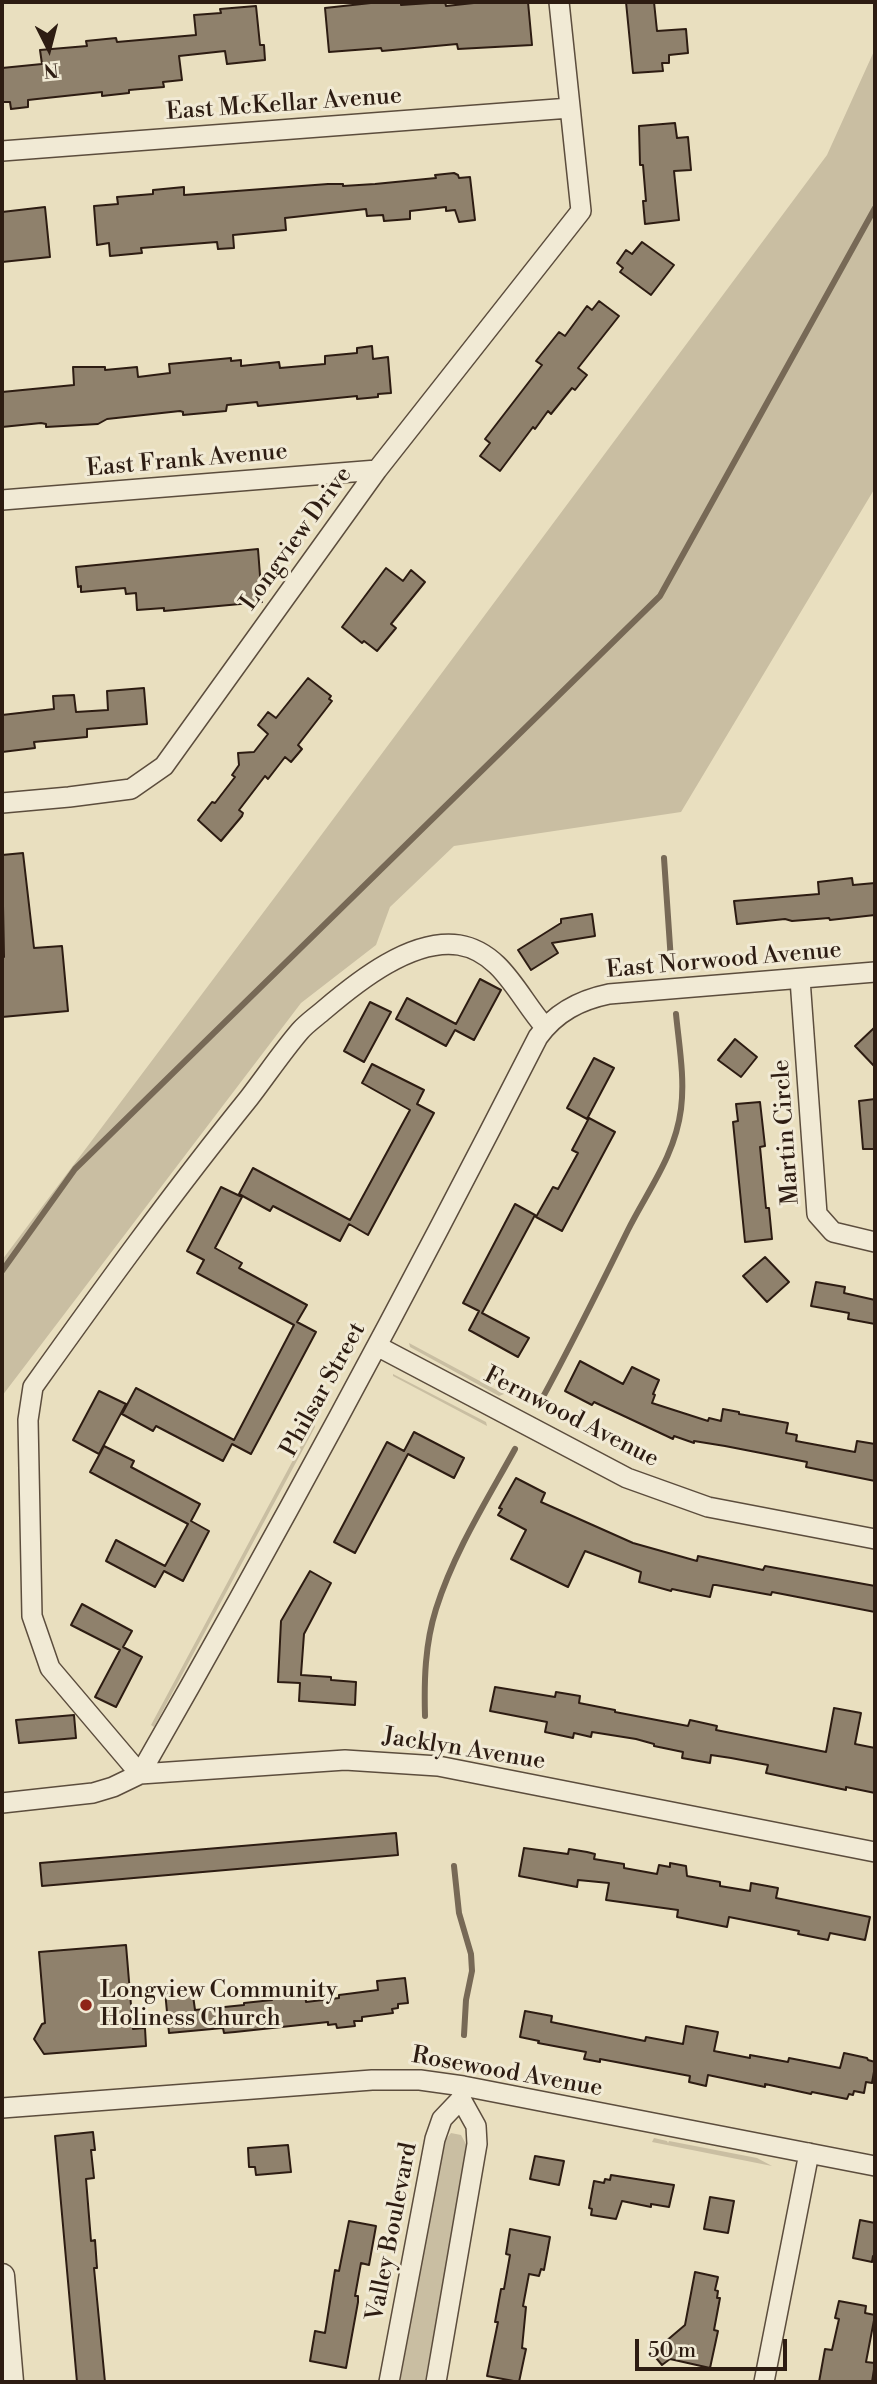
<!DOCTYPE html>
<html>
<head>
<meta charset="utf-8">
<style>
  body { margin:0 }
  #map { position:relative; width:877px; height:2384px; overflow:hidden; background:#e9dfbf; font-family:"Libre Bodoni",serif }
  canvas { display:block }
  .frame { position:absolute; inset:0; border:4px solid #2d1c12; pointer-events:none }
  .north { position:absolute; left:14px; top:14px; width:70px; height:70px; -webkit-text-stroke:5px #f1ead5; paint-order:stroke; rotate:174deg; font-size:19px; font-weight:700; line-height:28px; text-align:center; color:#2d1c12 }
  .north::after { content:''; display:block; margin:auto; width:24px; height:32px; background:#2d1c12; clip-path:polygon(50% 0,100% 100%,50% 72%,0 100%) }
  .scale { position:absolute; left:635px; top:2339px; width:152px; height:32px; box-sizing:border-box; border:4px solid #2d1c12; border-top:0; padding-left:9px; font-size:21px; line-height:24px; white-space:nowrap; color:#2d1c12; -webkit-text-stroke:5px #f1ead5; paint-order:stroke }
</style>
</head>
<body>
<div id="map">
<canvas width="877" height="2384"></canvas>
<div class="frame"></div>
<div class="north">N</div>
<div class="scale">50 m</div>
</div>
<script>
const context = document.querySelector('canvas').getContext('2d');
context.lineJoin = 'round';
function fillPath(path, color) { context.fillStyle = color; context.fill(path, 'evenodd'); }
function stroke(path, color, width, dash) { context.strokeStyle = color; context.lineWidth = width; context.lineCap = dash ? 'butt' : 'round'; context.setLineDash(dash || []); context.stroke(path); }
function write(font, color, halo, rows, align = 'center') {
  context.font = font + ' "Libre Bodoni",serif'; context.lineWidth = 6; context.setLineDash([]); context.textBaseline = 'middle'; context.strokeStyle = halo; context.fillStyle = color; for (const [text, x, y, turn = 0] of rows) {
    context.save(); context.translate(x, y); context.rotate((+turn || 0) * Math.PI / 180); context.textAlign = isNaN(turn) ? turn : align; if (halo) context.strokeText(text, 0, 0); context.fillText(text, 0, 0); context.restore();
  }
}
fillPath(new Path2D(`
  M875,49V488L681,812L454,846L390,907L376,945L301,1003L2,1396V1260L296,869L827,155Z
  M409,1343L504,1394L499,1396L410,1347Z
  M393,1374L486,1422L487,1426L393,1376Z
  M314,1421L315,1427L154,1727L151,1725Z
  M425,2063L546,2084L544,2087L465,2071L426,2067Z
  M451,2133L461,2135L467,2146L425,2382H400L443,2143Z
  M654,2138L667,2141L668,2143L669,2141L757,2158L772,2166L652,2142Z`), '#c9bea2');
stroke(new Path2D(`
  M664,858L671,961
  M2,1271L75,1169L660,596L875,208
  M538,1406C570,1348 599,1289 628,1230C648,1190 675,1156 681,1109C685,1078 679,1045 676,1014
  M425,1716C424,1680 425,1644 436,1609C454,1552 487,1500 515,1449
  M454,1866L459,1913L471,1954L472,1971L466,2000L464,2035`), '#776956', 6);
const building = new Path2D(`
  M380,2H401V5L445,2L446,6L483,2H528L532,45L458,49L457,44L382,51L381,48L329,52L325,8Z
  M626,2H654L657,31L686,29L688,53L669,55V63H662L663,71L633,73Z
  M256,6L260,45H264L265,60L227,64L225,51L179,56L182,80L163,82L164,87L129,90V93L102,96V92L37,99L28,100V107L11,109L10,102H2V68L42,64L40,50L87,46L86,41L116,38L117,42L196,35L194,15L221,13L220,9Z
  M675,123L677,138L688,137L691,170L674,171L679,220L645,224L643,201H646L643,165H640L639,126Z
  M454,173L458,175L459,178L470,177L475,220L459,222L455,210L446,211V207L410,211V219L384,221L383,215L367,216L366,209L285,218L286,230L233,235L234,248L218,249L217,242L141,248L142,253L110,256L109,243L97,245L94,206L118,204L117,197L153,194V190L184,187V195L328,184H343V186L375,184L436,178L435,175Z
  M45,207L50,257L2,262V212Z
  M642,242L674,265L651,295L620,272L623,268L617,263L626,250L632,254Z
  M599,301L619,316L578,368L587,375L575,390L572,388L551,414L548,411L535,429L533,427L500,471L480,456L490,443L485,439L542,365L536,361L559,332L565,336L587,306L592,310Z
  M372,346L373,359L388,357L391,393L378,394V397L357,399V396L258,406L257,402L227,405L226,411L183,415V412L180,411L107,419L98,424L46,427V424L41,423L2,427V392L74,385L73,367H105V370L137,367L138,377L170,373L169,364L231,358V361L241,360V366L279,362L280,368L325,364V356L357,353V348Z
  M258,549L262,602L164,611V608L137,610L136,593L126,594L125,588L81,592V586L78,587L76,567Z
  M386,568L403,581L411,570L425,582L391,624L396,628L377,651L364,641L362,643L342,627Z
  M308,678L331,696L329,699L332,701L298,745L302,749L291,762L285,757L268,779L265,776L239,810L243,813L242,816L221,841L198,820L212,802L215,803L235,777L232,775L239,765L238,753L254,752L268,734L258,725L268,712L276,718Z
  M144,688L147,724L87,729V737L34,742L35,748L2,752V715L54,709L53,696L74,695L76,712L108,710L107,691Z
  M23,853L34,948L62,946L68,1011L2,1017V957H4L2,855Z
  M852,878L853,885L875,883V915L830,920L829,918L792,921L785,919L737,924L734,901L819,894L818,882Z
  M592,914L595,936L552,943L558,953L531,970L518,950L561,923V919Z
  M480,979L501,990L474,1040L455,1030L446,1046L396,1019L407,998L456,1024Z
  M370,1002L391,1012L364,1062L344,1051Z
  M875,1027V1067L855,1046Z
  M735,1039L757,1057L741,1077L718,1060Z
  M594,1058L614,1068L587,1119L567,1108Z
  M372,1064L424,1090L417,1104L434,1113L368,1235L349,1224L340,1241L273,1206L270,1211L239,1194L253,1168L350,1220L410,1110L362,1083Z
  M875,1099V1149H863L859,1101Z
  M760,1102L765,1146L760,1147L766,1208H769L772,1239L745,1242L733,1122L738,1121L736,1104Z
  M589,1118L615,1132L562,1231L536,1217L553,1187L558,1189L578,1153L572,1150Z
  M221,1187L242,1197L215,1248L242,1263L239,1268L307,1305L297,1322L316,1332L251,1454L232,1444L223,1461L156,1426L153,1431L122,1414L136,1388L234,1440L294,1325L197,1273L204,1260L187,1251Z
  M515,1204L535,1215L482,1313L529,1338L518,1357L469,1330L479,1311L463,1303Z
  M765,1257L789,1282L767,1302L743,1276Z
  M816,1282L845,1287L844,1293L875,1300V1324L848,1319L849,1313L811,1306Z
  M580,1361L623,1384L632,1367L659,1380L653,1394L655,1395L652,1403L708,1421L709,1418L721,1421L723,1409L739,1412V1414L788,1423L786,1433L797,1435L796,1441L855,1452L857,1441L875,1444V1481L806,1467L807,1462L725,1446L694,1441V1443L674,1436L673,1439L594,1402L592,1405L565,1391Z
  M99,1391L126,1404L99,1454L73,1440Z
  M414,1432L464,1458L454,1478L408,1454L355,1553L334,1542L387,1442L404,1451Z
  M104,1446L134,1461L131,1467L200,1504L191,1521L209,1531L183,1581L164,1571L155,1587L106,1561L116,1540L165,1566L188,1524L90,1472Z
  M516,1478L545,1493L541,1502L633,1543L697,1561L698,1556L763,1570L765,1566L875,1586V1612L772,1592L771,1595L716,1585H713L710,1597L672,1589L671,1591L639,1582L641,1572L585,1551L568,1587L511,1559L526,1530L498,1515L502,1509L499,1508Z
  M310,1571L331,1583L304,1634L301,1675L331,1677V1680L356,1682L355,1705L299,1701L300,1683L278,1682L281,1621Z
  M82,1604L132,1631L123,1647L142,1657L116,1707L95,1697L120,1650L71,1625Z
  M495,1687L555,1697L556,1692L580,1696L579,1703L615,1710V1712L688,1726L690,1720L717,1726L716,1730L826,1752L834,1708L861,1713L855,1744L875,1748V1793L846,1787V1790L766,1773L768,1765L731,1758L711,1755L710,1763L682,1758L683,1752L654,1746V1744L636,1739L592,1732L591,1737L574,1733L573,1738L545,1732L547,1722L490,1711Z
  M74,1715L76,1738L19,1743L16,1720Z
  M396,1833L398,1855L42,1886L40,1863Z
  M524,1848L568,1854L569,1849L587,1852L595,1854L594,1859L624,1864V1868L657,1874L659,1865L670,1867V1863L686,1866L687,1876L720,1882V1886L750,1891L751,1883L778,1888L776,1898L870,1917L865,1940L830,1933L828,1940L798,1934L799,1931L729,1917L727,1927L677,1917L678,1910L606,1900L609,1883L578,1880L577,1887L519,1876Z
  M126,1945L133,2029L145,2028L146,2046L44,2054L34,2039L42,2024L45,2023L39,1952Z
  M405,1978L408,2003L398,2004V2008L392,2009L393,2013L362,2017V2021H354L355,2026L337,2028L336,2024L328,2025V2022L235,2032L224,2033L223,2028L169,2033L165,1991L192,1988L195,2010L244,2005V2003L272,2000V1995L305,1992L306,2002L339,1998V1995L378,1990L377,1981Z
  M525,2011L552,2016L551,2022L645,2041L646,2037L683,2044L686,2026L718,2032L714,2051L750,2058V2055L788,2062L789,2058L840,2068L844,2053L867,2058L868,2060L875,2062V2066L872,2083L866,2082L864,2093L854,2091L853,2095L849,2094L847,2099L812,2092L811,2094L765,2084V2087L708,2075L706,2086L689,2082L690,2076L600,2059V2062L584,2059L586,2052L538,2043L539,2041L520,2037Z
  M93,2132L95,2150H91L94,2178L86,2179L91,2241L95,2240L97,2268H94L105,2382H77L55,2136Z
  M288,2145L291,2172L256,2175L255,2167H249L248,2148Z
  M535,2156L564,2161L559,2185L530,2179Z
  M611,2175L674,2185L669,2207L651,2204V2207L622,2201L616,2219L591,2215L592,2209L589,2208L594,2181L604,2183L605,2179L610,2180Z
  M710,2197L734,2201L728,2233L704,2229Z
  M860,2220L875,2223V2257L873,2256L872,2262L853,2258Z
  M349,2221L376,2226L369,2265L361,2263L355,2296H358V2302L346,2368L310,2361L315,2331L325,2333L335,2270L339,2271Z
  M510,2229L550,2237L544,2270L541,2269L539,2276L529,2274L523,2306L526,2307L522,2348L526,2349L519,2382L487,2376L498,2322H495L501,2289H504L510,2255L506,2254Z
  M695,2272L718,2277L715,2290L718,2291L717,2298H720L714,2330L718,2331L710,2368L670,2359L662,2365L652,2353L685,2325Z
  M839,2301L866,2306L865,2313L875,2315L866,2362L875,2363L872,2382H819L825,2349L832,2350L839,2319L835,2318Z`);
fillPath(building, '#8f816c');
stroke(building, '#2d1c12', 2);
const minor = new Path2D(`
  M2,151L570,108
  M2,500L377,470
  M2,803L69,797L131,789L164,766L377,470L581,211L559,2
  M800,979L817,1214L833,1232L875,1242
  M545,1027C519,998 502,952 459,945C412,938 358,981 324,1010C316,1017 307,1023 300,1031C282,1052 266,1076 249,1098C173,1192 103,1289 33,1387L28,1420L32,1616L50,1668L140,1774C279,1532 411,1286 538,1037C556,1012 580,1000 609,994L875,972
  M377,1346L627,1478L708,1507L875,1539
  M2,1803L93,1793L113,1787L140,1774L345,1760L438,1766L875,1852
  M2,2108L372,2080H420L463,2086L875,2166
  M389,2382L435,2139L442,2119L461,2099L463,2086
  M436,2382L477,2144L476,2126L461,2099
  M764,2382L809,2153`);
const tertiary = new Path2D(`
  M2,2276L11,2382`);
stroke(minor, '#5c4d3d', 22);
stroke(tertiary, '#5c4d3d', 27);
stroke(minor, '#f1ead5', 19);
stroke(tertiary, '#f1ead5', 24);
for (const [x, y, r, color] of [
  [86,2005,7,"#8f2418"]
]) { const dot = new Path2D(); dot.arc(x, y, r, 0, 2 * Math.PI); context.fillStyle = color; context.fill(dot); stroke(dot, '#f1ead5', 2.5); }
write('24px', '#2d1c12', '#f1ead5', [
  ["East McKellar Avenue",284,105,-4],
  ["East Frank Avenue",187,461,-5],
  ["Longview Drive",297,539,-54],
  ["East Norwood Avenue",724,961,-5],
  ["Martin Circle",787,1132,-94],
  ["Philsar Street",324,1390,-61],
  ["Fernwood Avenue",571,1418,27],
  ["Jacklyn Avenue",464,1750,9],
  ["Rosewood Avenue",507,2073,10],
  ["Valley Boulevard",393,2232,-79]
]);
write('24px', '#2d1c12', '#f1ead5', [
  ["Longview Community",100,1991],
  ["Holiness Church",100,2019]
], 'left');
</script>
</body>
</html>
